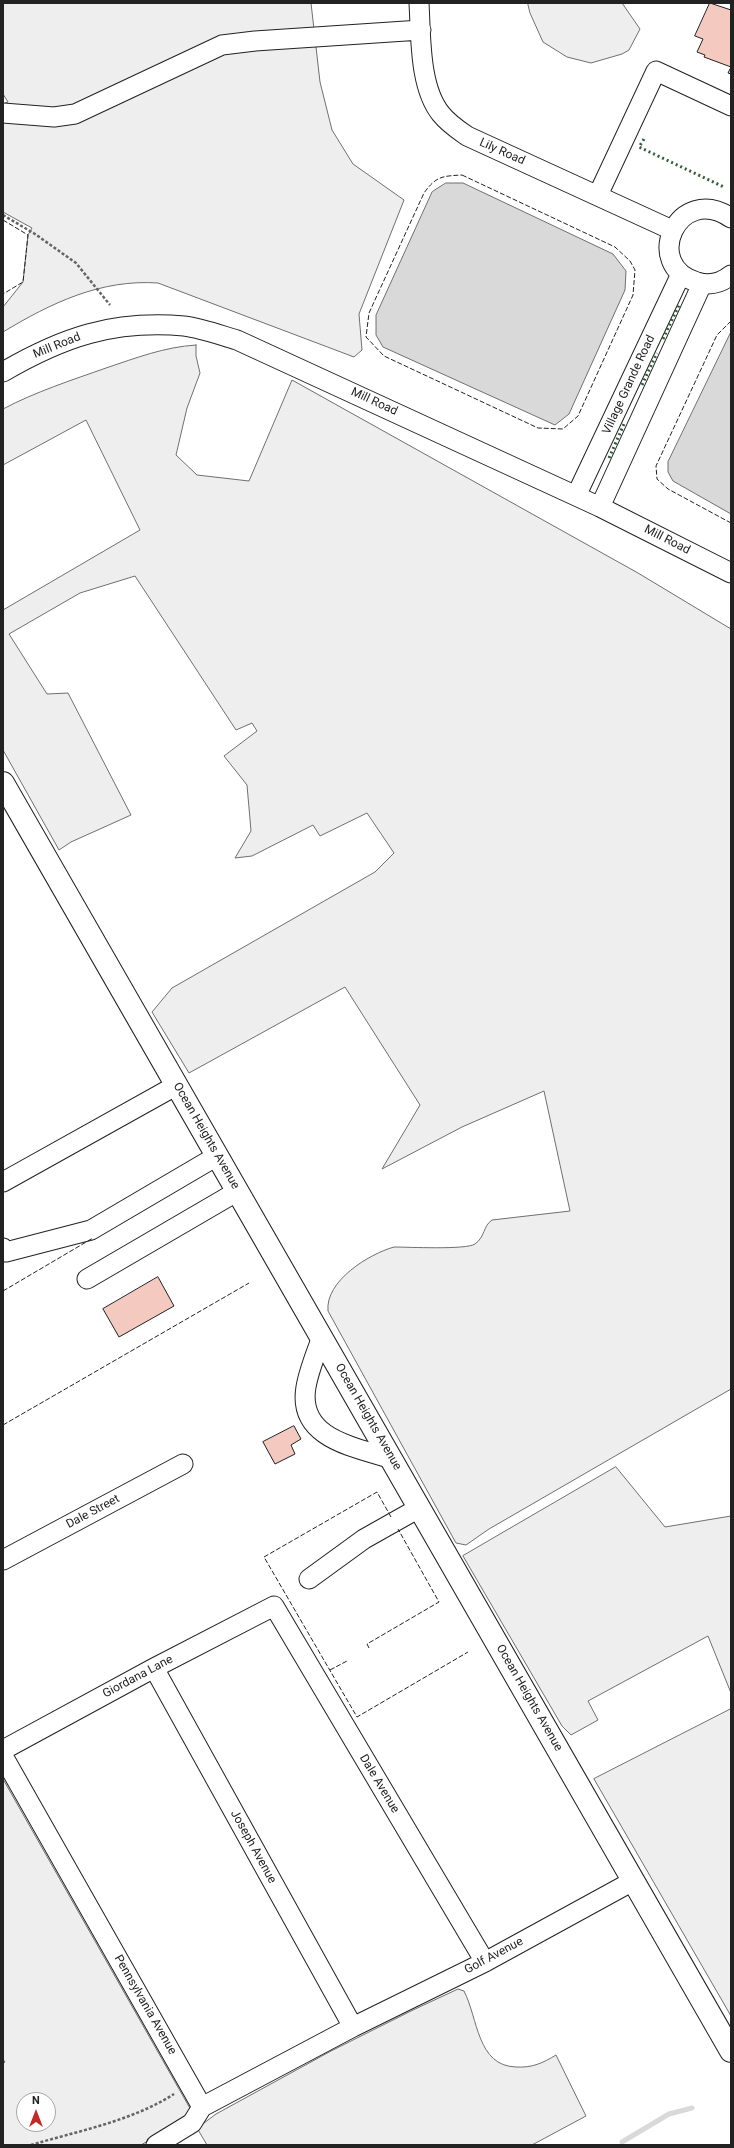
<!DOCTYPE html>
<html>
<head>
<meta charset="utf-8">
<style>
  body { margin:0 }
  #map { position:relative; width:734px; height:2148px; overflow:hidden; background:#fff; font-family:Roboto,sans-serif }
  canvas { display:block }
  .frame { position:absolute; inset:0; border:4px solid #222; pointer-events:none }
  .north { position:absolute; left:16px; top:2092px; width:40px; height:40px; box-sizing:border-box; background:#fff; border:1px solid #a7a7a7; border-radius:50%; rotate:0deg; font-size:11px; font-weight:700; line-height:16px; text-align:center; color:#222 }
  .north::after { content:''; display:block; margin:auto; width:14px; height:18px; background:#c62828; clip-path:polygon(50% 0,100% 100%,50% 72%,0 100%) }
</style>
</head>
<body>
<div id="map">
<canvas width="734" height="2148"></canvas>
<div class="frame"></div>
<div class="north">N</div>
</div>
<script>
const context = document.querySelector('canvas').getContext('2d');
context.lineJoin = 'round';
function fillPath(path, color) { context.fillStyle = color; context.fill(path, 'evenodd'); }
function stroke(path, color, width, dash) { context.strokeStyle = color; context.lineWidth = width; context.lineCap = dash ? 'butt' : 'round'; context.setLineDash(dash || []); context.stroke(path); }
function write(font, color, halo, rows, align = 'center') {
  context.font = font + ' Roboto,sans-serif'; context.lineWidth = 3; context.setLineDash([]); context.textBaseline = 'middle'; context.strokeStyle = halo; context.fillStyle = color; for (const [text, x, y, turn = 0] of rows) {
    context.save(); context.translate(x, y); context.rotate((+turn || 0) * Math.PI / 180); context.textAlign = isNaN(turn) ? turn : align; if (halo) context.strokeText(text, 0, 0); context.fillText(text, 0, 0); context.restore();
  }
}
const green = new Path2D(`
  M3,3H311L320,82L332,130L353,164L404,200L359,314L362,350L354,357L158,283C101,279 51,303 3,332V307L23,282L28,235L32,228L3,212V104L8,102L3,94Z
  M528,3H622L640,29L629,50L622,54L591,63L567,57L543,42L530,13Z
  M196,345V356L200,373L187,408L176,455L197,475L249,481L292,380L638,573L731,629V1389L489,1529L466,1545L456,1543L328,1311C325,1281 369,1254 394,1247C408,1247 466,1250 475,1244C485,1237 483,1226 492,1220L570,1211L544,1091L462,1127L382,1169L420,1105L345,987L189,1073L152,1012L172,988L375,872L394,853L367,813L320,836L313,825L252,856L235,858L251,831L247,785L224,756L257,731L252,723L236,730L135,576L80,593L9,634L47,694L68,693L131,815L71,842L59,850L3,750V610L140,530L86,420L3,465V409C35,392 72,380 106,368C136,358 164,347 196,345Z
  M616,1467L665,1527L731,1516V1693L708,1636L588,1701L598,1720L571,1735L562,1726L463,1556Z
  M731,1709V2016L594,1779Z
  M3,1779L200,2126L216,2114L331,2051L413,2010L458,1989L464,1991C478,2018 477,2066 516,2067C532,2068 543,2063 556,2055L586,2116L532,2145H207L197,2128L180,2142L171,2128L141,2145H3V2064L5,2062L3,2059ZM24,2100H48V2124H24Z`);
fillPath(green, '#eee');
stroke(green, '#6f6f6f', 1);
const water = new Path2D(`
  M446,183H463L613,254L626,271L625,290L569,414L555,425L383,347L376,335V315L432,192Z
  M731,332V514L673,481L668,472V462Z`);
fillPath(water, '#d9d9d9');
stroke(water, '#6f6f6f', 1);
stroke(new Path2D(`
  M622,2142L669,2114L692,2108`), '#d9d9d9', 5);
const building = new Path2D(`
  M710,3L731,10V74L728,73L731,67L704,57L705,55L697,52L703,39L695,36Z
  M158,1277L174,1306L119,1337L103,1309Z
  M294,1426L301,1439L291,1445L295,1454L275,1464L263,1442Z`);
fillPath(building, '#f3c9c0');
stroke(building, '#222', 1);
const minor = new Path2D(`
  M419,3C421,36 419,87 441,114C448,123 457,129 467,136L672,230
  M3,113L54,117L75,114L222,45L255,41L421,30
  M598,195L656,71L731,106
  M731,218C678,182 641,266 697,282C709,286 721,283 731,275
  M3,372C63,337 113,320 184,326C201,328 220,335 237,340L600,507L731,573
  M576,496L681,274
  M600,507L702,284
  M3,1182L177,1085
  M3,1248L6,1252L91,1230L217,1156
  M87,1279L238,1191
  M322,1337C316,1353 309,1370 306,1387C297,1439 355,1447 392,1459
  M3,1560L183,1464
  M309,1579L364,1539L419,1508
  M154,1668L353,2027
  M3,1750L154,1668L274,1606L485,1962
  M3,1756L202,2107
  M156,2145L192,2123L202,2107L353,2027L485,1962L633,1881`);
const major = new Path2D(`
  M3,783L731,2051`);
stroke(minor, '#222', 21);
stroke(major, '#222', 24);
stroke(new Path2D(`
  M3,215L35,234L76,263L110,305
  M31,2145C78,2131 132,2121 174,2094`), '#646464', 2.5, [3, 2]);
stroke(minor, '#fff', 19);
stroke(major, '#fff', 22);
stroke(new Path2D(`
  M644,139L639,147L724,187
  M663,339L679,305
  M642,385L657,353
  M609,458L624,424`), '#2f5e38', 3, [2, 3]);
stroke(new Path2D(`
  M462,175L615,247L630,261L635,270L633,295L578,416L563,429L538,428L384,356L366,337L369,313L424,193C436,176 443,176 462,175Z
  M3,220L28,235L23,282L3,294
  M731,321L717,335L656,466L657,479L668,489L731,523
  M3,1291L93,1238
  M3,1425L249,1283
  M391,1517L377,1492L264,1557L357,1717L468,1652
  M369,1648L367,1644L439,1602L398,1529
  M330,1670L347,1661`), '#222', 1, [5, 2]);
write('12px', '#222', '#fff', [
  ["Lily Road",502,152,24],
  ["Mill Road",57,346,-22],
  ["Village Grande Road",629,385,-65],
  ["Mill Road",374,402,25],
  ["Mill Road",667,540,27],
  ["Ocean Heights Avenue",206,1136,60],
  ["Ocean Heights Avenue",368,1417,60],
  ["Dale Street",93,1512,-28],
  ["Giordana Lane",138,1677,-28],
  ["Ocean Heights Avenue",529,1698,60],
  ["Dale Avenue",379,1784,59],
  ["Joseph Avenue",253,1847,61],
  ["Golf Avenue",494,1956,-28],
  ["Pennsylvania Avenue",145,2005,60]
]);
</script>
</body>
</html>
